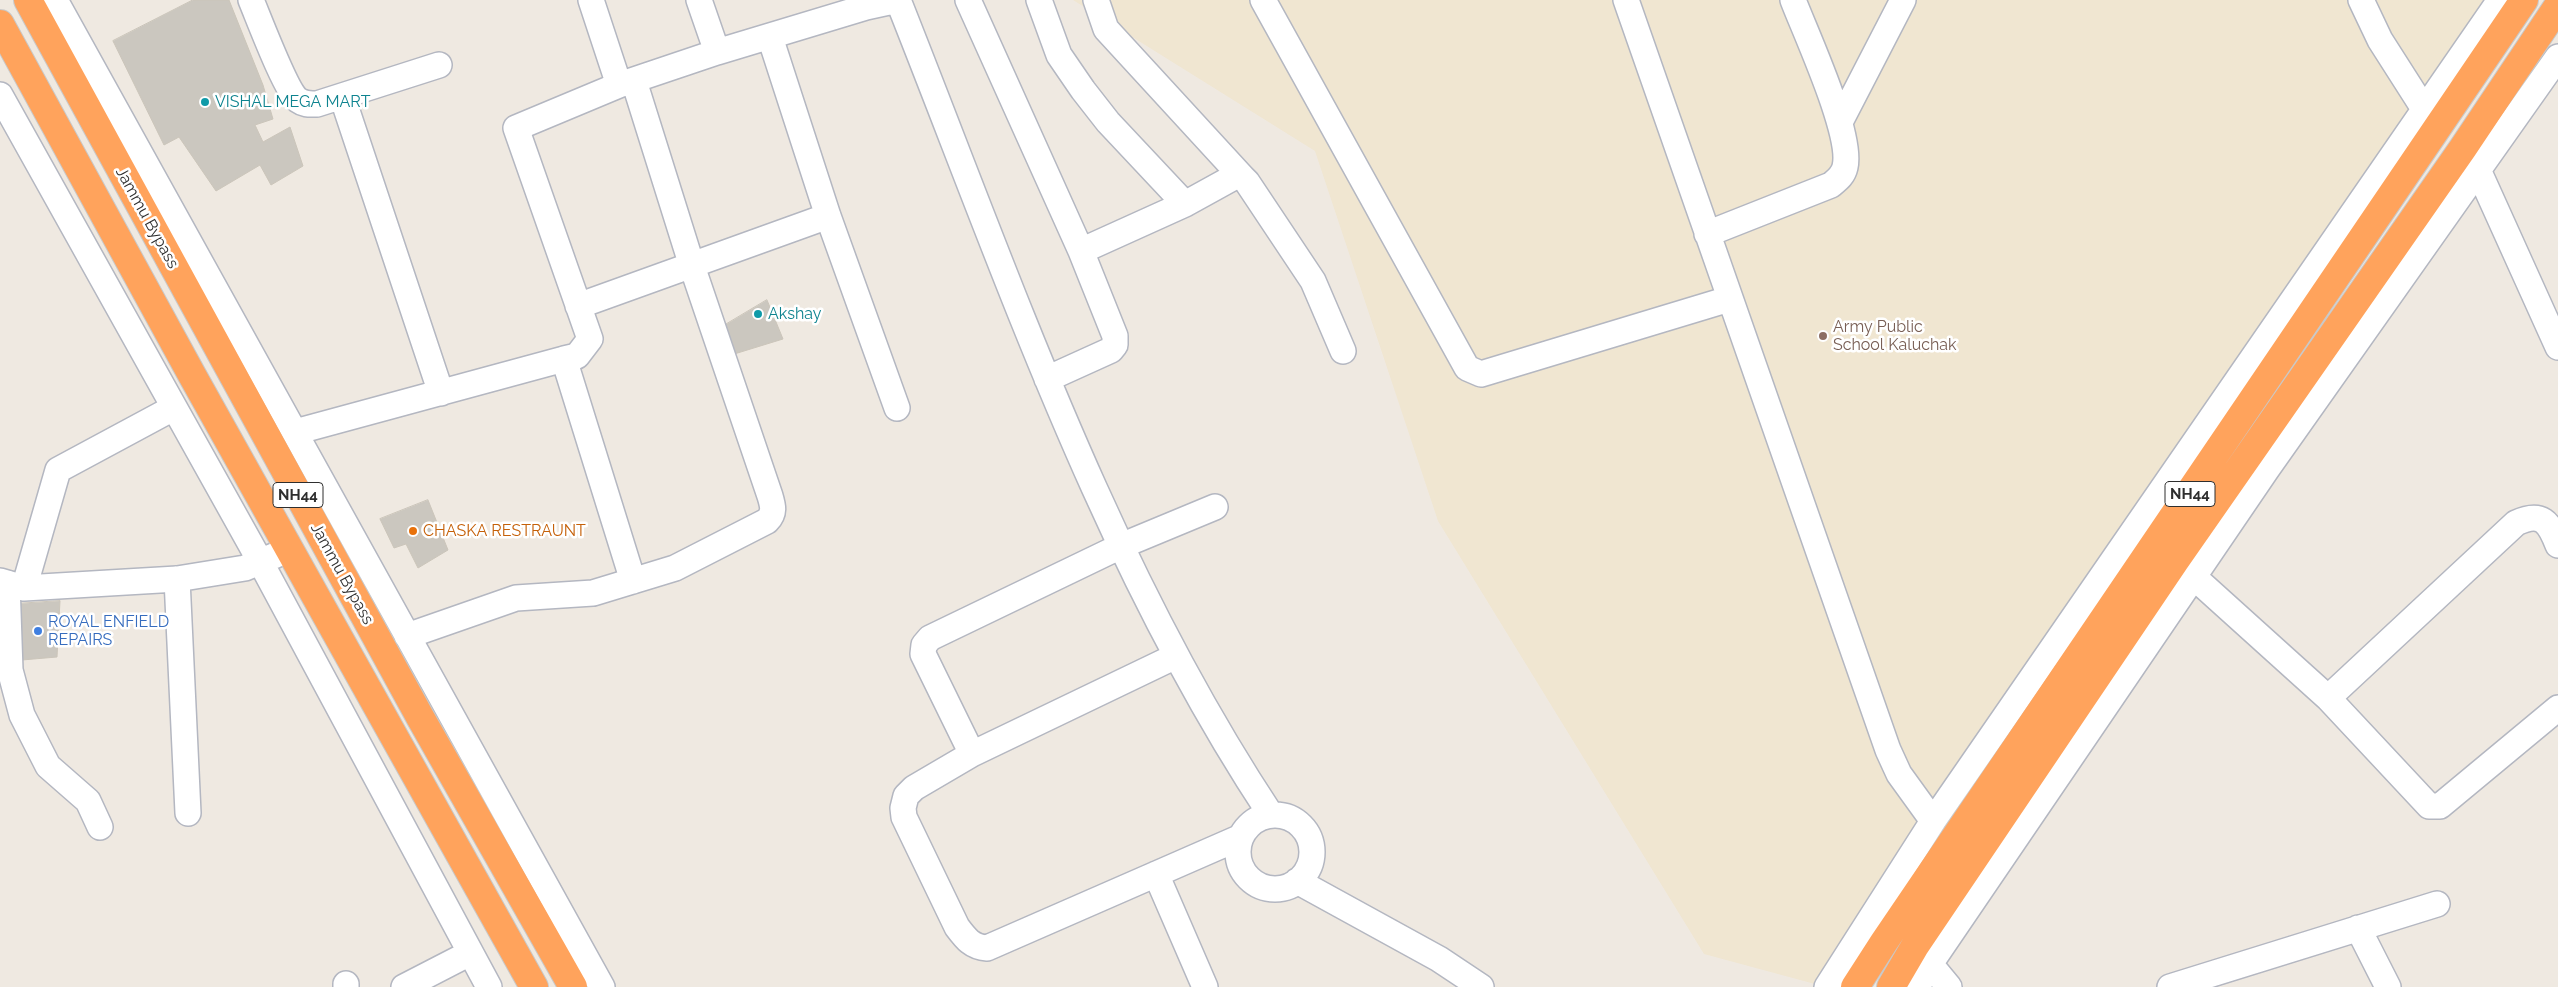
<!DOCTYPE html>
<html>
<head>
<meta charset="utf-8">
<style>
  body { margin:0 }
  canvas { display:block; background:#efe9e1 }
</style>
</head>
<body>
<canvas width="2558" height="987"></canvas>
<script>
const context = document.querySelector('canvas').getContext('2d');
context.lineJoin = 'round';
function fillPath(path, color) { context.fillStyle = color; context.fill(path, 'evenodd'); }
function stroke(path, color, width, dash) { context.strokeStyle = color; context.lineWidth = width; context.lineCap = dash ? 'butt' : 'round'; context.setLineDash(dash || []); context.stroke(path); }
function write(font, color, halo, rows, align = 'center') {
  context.font = font + ' Raleway,sans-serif'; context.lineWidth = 5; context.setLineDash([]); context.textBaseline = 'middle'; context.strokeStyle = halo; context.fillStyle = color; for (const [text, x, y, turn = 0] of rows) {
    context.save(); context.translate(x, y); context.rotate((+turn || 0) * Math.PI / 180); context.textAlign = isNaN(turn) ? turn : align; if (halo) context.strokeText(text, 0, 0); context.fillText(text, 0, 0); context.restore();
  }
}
fillPath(new Path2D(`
  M1073,0H2491L1841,987H1826L1704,954L1438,521L1315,151Z`), '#f0e6d1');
const building = new Path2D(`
  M193,0H229L263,85L273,119L255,125L263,142L290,127L303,166L271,185L260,165L216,191L179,137L164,145L113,41Z
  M767,300L783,339L731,355L720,328Z
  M428,500L448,550L418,568L406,544L394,548L380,519Z
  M60,601L57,657L22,660L15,604Z`);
fillPath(building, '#cbc7bf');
stroke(building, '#cbc5ba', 1);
const minor = new Path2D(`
  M55,0L602,987
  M251,0C259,19 286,91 298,100C305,105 310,104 317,104L439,65
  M591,0L619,85
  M699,0L717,52
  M898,0C1008,277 1105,565 1271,815
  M968,0L1081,251L1115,336V345L1111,350L1047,379
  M1039,0L1059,55L1083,90L1108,122L1185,204
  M1096,0L1106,29L1242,177
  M1263,0L1467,368L1481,374L1729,299
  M1626,0L1888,750L1899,774L1933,821
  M2361,0L2380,40L2433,123
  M770,37L828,216L897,408
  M0,95L260,561L489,987
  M342,96L441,393
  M1840,122L1903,0
  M2479,172L2558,347
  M1707,234L1831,185C1837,180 1843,176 1845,167C1853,135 1806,34 1793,0
  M1081,251L1185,204L1234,177H1242L1247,182L1313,281L1343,351
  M578,306L828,216
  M564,359L577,356L590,339L516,128L619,85L717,52L866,7L898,0
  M295,432L564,359L633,581
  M2195,578L2328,698L2429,806H2440L2558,708
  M177,579L188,813
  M0,581L24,588L177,579L245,568L276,555
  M7,583L10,670L22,715L48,766L88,801L100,827
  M24,588L58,470L164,413
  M407,636L516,598L593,593L675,568L767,521C775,513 773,506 770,496L692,266L634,81
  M1176,656L972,754L914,788L906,796L903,808L904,817L957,927C966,939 972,947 987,948L1241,837
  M2328,698L2516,523C2542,511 2549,522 2558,545
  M972,754L923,654L924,645L930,638L1121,546L1215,507
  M1238 852a37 37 0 1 1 74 0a37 37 0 1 1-74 0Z
  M1156,874L1205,987
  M1297,881L1439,959L1481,987
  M2358,928L2388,987
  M1930,964L1949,987
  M346,984V987
  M404,987L470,953
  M1827,987L1933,821L2500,0
  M1917,987L1930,964L2267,469L2558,57
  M2170,987L2437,904`);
const highway = new Path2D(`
  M28,0L420,717L573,987
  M0,24L192,375L534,987
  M1855,987L1884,942L2524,0
  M1891,987L1915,946L2175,561L2463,148L2558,6`);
stroke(minor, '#b4b7c1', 28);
stroke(highway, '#c9c9c9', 30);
stroke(minor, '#fff', 25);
stroke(highway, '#ffa35c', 28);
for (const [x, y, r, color] of [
  [205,102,5,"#0f9aa8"],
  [758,314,5,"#0f9aa8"],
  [1823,336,5,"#8d6e63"],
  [413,531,5,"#e8710a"],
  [38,631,5,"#3f7fe0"]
]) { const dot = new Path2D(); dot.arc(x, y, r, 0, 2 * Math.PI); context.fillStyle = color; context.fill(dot); stroke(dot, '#fff', 2); }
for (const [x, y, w] of [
  [2190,494,50],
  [298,495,50]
]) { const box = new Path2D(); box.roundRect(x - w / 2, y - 12.5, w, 25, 4); context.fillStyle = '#fff'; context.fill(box); stroke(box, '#2e2e2e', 1); }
write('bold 15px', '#2e2e2e', null, [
  ["NH44",2190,494],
  ["NH44",298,495]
]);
write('16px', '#0d838f', '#fff', [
  ["VISHAL MEGA MART",215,102],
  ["Akshay",768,314]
], 'left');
write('16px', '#2e2e2e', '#fff', [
  ["Jammu Bypass",147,218,61],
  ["Jammu Bypass",342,574,61]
]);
write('16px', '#785e54', '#fff', [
  ["Army Public",1833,327],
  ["School Kaluchak",1833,345]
], 'left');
write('16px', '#c56008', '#fff', [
  ["CHASKA RESTRAUNT",423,531]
], 'left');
write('16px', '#366cbe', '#fff', [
  ["ROYAL ENFIELD",48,622],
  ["REPAIRS",48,640]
], 'left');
</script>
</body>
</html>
